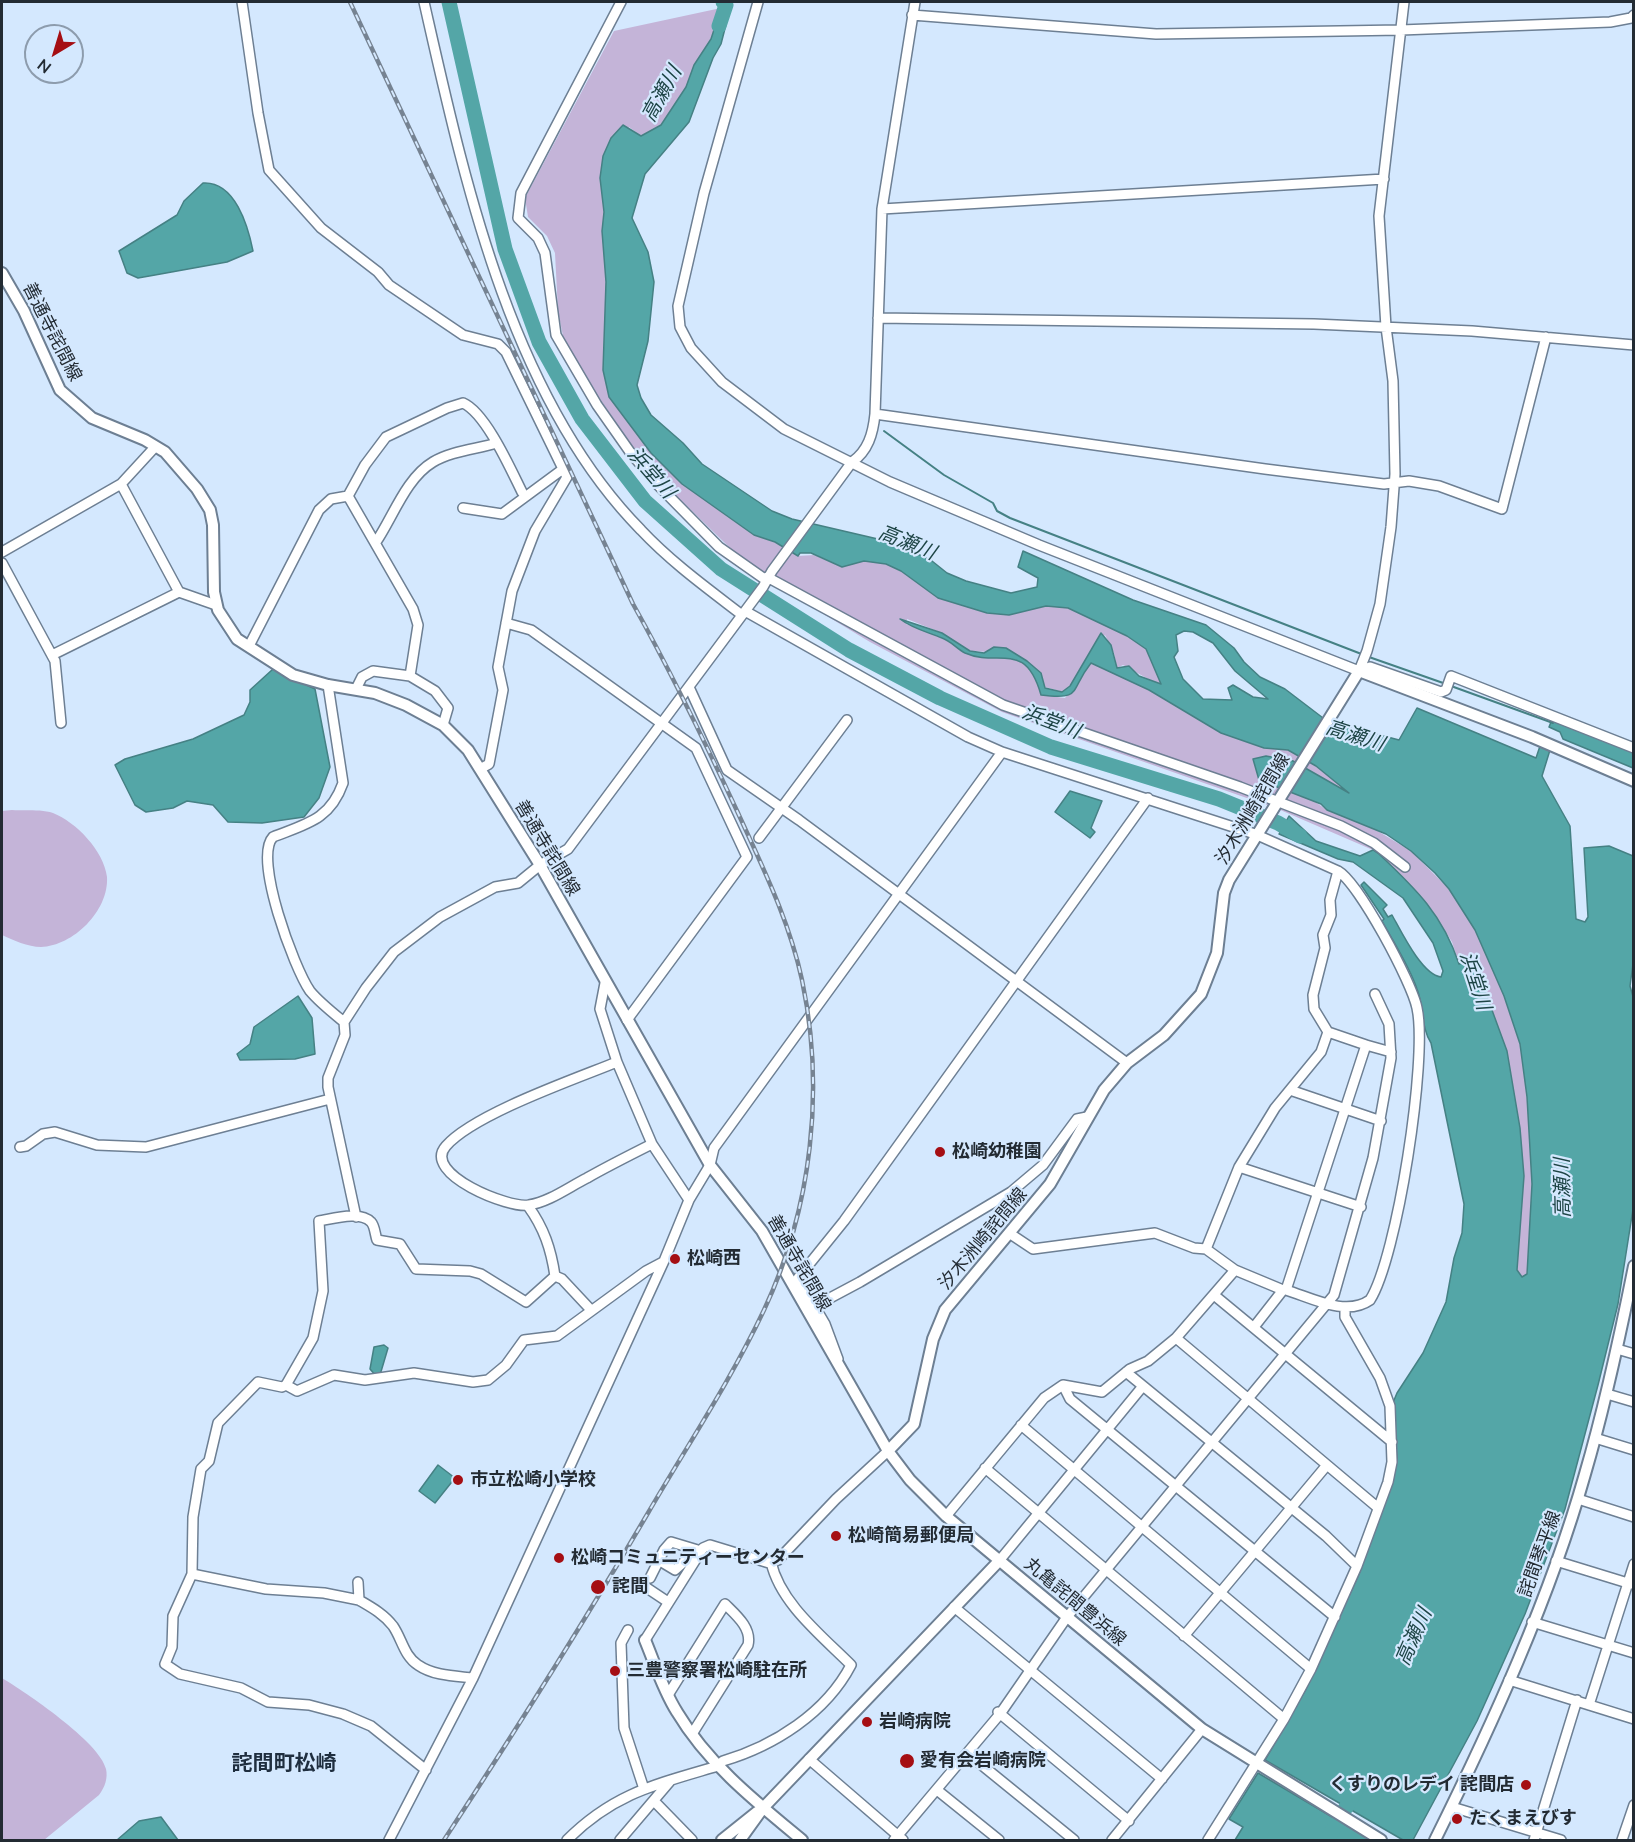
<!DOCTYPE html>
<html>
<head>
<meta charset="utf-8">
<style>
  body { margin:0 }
  #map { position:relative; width:1635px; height:1842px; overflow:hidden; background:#d4e8fe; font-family:Mulish,sans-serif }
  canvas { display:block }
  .frame { position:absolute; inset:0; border:3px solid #232b33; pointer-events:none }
  .north { position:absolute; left:24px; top:24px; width:60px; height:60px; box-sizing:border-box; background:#d4e8fe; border:2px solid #8d9cad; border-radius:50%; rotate:218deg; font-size:16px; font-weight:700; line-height:24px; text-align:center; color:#232b33 }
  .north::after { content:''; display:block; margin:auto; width:21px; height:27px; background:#a50e13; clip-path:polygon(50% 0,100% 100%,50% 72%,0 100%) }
</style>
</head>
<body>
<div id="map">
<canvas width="1635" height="1842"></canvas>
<div class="frame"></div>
<div class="north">N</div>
</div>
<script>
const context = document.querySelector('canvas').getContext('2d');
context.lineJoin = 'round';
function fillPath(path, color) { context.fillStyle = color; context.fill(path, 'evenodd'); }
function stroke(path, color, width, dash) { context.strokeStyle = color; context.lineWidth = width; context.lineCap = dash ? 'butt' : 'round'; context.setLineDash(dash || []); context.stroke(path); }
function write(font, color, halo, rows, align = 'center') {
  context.font = font + ' Mulish,"Noto Sans JP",sans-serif'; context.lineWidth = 4.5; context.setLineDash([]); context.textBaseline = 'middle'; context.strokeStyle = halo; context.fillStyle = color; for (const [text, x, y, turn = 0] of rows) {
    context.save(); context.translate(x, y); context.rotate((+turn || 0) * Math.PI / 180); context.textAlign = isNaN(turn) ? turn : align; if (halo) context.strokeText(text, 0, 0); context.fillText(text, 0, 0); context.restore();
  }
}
fillPath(new Path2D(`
  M721,8L711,39L694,65L686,87L661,125L641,136L629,127L600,178L604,212L602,231L606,282L603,370L609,397L682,484L754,535L775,542L798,556L814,555L842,567L864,561L886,564L901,571L938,598L987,613L1009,615L1046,606L1068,607L1127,636L1146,649L1161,684L1159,685L1123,665L1117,668L1114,653L1105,635C1086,652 1080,680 1063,692L1045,687L1041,673L1027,661L989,652L970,651L942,633L907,619L906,624C921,629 940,635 953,644C957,646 960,650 964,652C997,669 1025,637 1041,695L1065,698L1091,663L1149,690L1221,733L1264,748L1288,750L1316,766L1351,794L1293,761L1266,756L1253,759L1327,810L1366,824L1411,851L1449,889L1475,930L1504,996L1520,1044L1527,1097L1532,1184L1527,1274L1522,1277L1517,1270L1524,1176L1507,1051L1474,962L1459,964L1452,942L1432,910L1394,869L1373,850L1278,809L1002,712L870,642L772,583L768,587L723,557L729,547L654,474L636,452L585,377L564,341L558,311L555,253L547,236L528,217L525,198L614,31Z
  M12,810C24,811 41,809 53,813C76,822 104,851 107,877C109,911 73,946 41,947C28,947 13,940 2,935V811Z
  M2,1678C25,1692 100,1742 106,1769C108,1778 105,1787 99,1795L44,1840H2Z`), '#c4b4d8');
const water = new Path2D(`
  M721,8L730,9L721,44L713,58L689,122L645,174L632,218L648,252L654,282L648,341L637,385L641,398L651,415L683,443L702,464L772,511L792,519L895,543L932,561L947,573L966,581L1011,593L1037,587L1038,578L1018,567L1023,551L1133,600L1206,625L1234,648L1244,662L1260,677L1285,689L1327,721L1399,740L1417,708L1536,758L1540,746L1550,750L1542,776L1570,826L1576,919L1585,922L1588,917L1584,848L1609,846L1633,856V964L1630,986L1634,1000V1203L1618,1304L1598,1385L1565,1509L1525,1614L1477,1721L1413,1840H1403L1265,1760L1306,1689L1359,1574L1397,1458L1392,1405L1397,1393L1423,1353L1446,1302L1454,1258L1462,1233L1464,1204L1431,1043C1421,1028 1424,1006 1417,989C1409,965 1394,943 1382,921L1384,919L1361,885L1364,882L1387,905L1383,909L1388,917L1392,915C1401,931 1422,975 1441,977L1443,971L1433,943L1403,898L1353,862L1338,859L1279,834L1289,816L1316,841L1360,856L1373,850L1379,854C1416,889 1443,915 1459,964L1474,961L1507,1051L1520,1128L1524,1176L1517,1270L1522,1277L1527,1274L1532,1184L1527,1097L1520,1044L1504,996L1475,930L1449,889L1435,873L1411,851L1386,834L1327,810L1321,804L1259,780L1253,759L1266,756L1293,761L1349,793L1316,766L1288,750L1264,748L1221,733L1149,690L1091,663C1069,691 1083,700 1041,695C1025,639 999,668 965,653C957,649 951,641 942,638C928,632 913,629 900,619L942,633L970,651L984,653L994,647L1006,648L1027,661L1041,673L1045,688L1062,692L1070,686L1101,633L1111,645L1117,668L1129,666L1139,676L1161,684L1146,649L1127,636L1068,608L1046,606L1009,615L987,613L938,598L901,571L886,564L864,561L842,567L811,553H800L798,556L775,542L754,535L682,484L651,453L609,397L603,370L606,282L602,231L604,212L600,178L603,156L611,138L623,125L641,136L661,125L686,87L694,65L711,39ZM1184,631L1193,632L1213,643L1235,671L1268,699L1253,697L1233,685L1228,688L1232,700L1203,699L1183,679L1174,657L1178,651L1176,635Z
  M203,183C235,181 248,226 253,251L227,262L155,275L138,278L127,273L119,251L177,215L184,201Z
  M273,669L315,689L330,767L319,798L304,817L262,823L228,822L213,805L187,801L173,808L146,812L135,805L115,765L125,759L193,739L244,715L250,702V690Z
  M1553,717L1633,751V768L1563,739L1560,732L1549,727Z
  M1070,791L1102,801L1091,828L1095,832L1090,838L1055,812Z
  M298,996L312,1018L315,1054L295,1059L240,1060L237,1054L250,1044L254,1027Z
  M384,1345L388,1348L380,1375L376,1376L370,1369L374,1347Z
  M438,1465L455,1478L435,1503L419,1491Z
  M1258,1773L1371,1840H1235L1243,1827L1229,1819Z
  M161,1817L178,1840H117L139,1821Z`);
fillPath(water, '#54a6a7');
stroke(water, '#458184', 1.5);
stroke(new Path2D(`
  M884,431L944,475L993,503L997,511L1010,518L1364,655
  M1369,657L1446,684
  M1451,686L1553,723`), '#458184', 2);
stroke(new Path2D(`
  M449,2L505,249L539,342L582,419L645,501L721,569L849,650L940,698L1051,747L1219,799L1278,823L1300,836
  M719,26L726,5L723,2
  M1327,1840L1356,1790`), '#54a6a7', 15);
const minor = new Path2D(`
  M242,2L258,113L269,170L321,228L378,272L389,285L463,335L498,344L506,352L567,477L535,531L512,591L498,667L503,690L489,764L480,769
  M424,2C464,178 510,397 641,530C671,562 707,588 742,615
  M621,2L521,193L518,218L538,238L545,253L556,335L597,405L630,452L658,485L719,547L766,580
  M758,2L704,193L678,306L680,327L691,348L722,382L784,429L890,482L1039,545L1359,671L1370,667L1441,692L1446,690L1451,676L1634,748
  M912,15L1156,34L1401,30L1610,22L1631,18L1634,15
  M882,209L1384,179
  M878,318L1314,324L1472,331L1634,345
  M875,414L1265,469L1384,484L1409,481L1439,486L1502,509L1546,337
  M121,484L179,592L216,605
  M348,496L365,465L386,437L447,408L463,403C486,413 511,470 522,492
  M348,496L413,609L418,625L410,676
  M463,508L502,514L563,469
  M376,542C393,517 406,478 433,462C451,451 477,449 497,443
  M2,552L121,484L155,447
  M2,563L55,661L61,723
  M767,577L1003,705L1240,787L1341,826L1374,843L1405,867
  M745,611L968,737L1002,752L1255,834L1338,871L1330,900L1331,915L1323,935L1325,948L1313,995L1314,1009L1328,1032L1366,1045L1286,1290H1283L1254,1327
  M506,623L531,630L696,748L747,857L627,1020
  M249,646L319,510L331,499L348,496
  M52,655L179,592
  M1359,671L1367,651L1380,604L1391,527L1395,474L1393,381L1386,327L1379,216L1404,2
  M328,685L343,783C330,820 306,824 273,837C253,858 294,968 310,991C319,1002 333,1013 344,1022
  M689,687L727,770L799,820L1127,1063
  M356,689L362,677L373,671L410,676L435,691L448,708L443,725
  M759,838L847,720
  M605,983L600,1009L617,1062L652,1144L689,1200
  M1366,1045L1391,1052
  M617,1062C575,1079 474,1114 446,1146C421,1174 510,1209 529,1205C549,1202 569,1187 587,1178C608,1166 630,1155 652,1144
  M1290,1090L1381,1121
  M20,1147L26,1146L43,1134L55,1132L97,1145L146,1147L330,1099
  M1239,1167L1361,1207
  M528,1206C544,1228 551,1249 555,1276
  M356,1217L328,1087V1078L345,1035L344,1022L366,988L394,952L440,917L495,887L518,883L540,865L568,849L763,587L772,571L852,462C868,451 873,434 875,414L882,209L915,2
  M1009,1233L1033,1249L1155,1233L1194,1248L1206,1249L1235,1270L1283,1290
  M1206,1249L1239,1167L1275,1108L1321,1052L1328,1032
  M555,1276L562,1279L591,1310
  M1286,1290C1312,1298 1346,1317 1370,1300C1397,1258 1428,1058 1417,1008C1412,983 1359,883 1338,871
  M1214,1295L1392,1442
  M815,1306L860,1282L1011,1192L1043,1165L1077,1119L1087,1117
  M1176,1338L1377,1507
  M1617,1349L1634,1354
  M838,1359L825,1324L798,1278L844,1221L1148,798
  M1126,1372L1326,1536L1357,1566
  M286,1385L313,1338L323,1291L319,1221C332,1219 360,1210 371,1222C375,1226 375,1235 377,1240L400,1244L416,1269L470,1271L481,1274L526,1302L555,1276
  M1063,1385L1070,1399L1335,1617
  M1607,1394L1634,1402
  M1021,1425L1311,1669
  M1595,1438L1634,1450
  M985,1468L1284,1719
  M1578,1499L1634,1517
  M946,1516L1044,1398L1063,1385L1102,1392L1130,1369L1148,1361L1176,1338L1235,1270
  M660,1561L675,1570L684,1562L691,1548
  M999,1561L1143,1386
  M1556,1561L1631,1584
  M192,1574L266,1589L324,1593L359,1600
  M650,1578L664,1550L671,1542L701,1551
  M358,1582L359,1600C371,1607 384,1614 393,1626C402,1639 404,1656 418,1665C434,1676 455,1676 473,1678
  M644,1586L668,1602
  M954,1607L1162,1779
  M1532,1622L1634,1653
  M628,1630L621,1643L624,1728L644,1789
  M1184,1636L1327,1465
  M645,1640L703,1548L710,1545L769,1563L778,1560L836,1499L888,1451
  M1509,1680L1634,1719
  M668,1695L725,1604C736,1615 752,1628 748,1645L692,1734
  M1589,1705L1634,1564
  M998,1712L1129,1821
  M967,1753L1074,1840
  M809,1759L903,1840
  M426,1770L371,1726L343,1714L309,1705L268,1702L241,1688L180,1674L165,1664L172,1647L173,1616L192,1574L193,1517L201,1469L209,1461L218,1423L258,1382L282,1387L286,1385L297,1391L334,1375L365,1380L414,1373L473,1382L488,1380L506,1365L524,1340L557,1336L646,1271L663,1262
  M937,1790L999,1840
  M654,1801L692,1840
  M1452,1807L1561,1840
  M389,1840L473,1678L664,1261L689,1200L710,1165L714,1148L1002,752
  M567,1840C614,1793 657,1784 718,1766L723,1761C774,1746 826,1713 851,1665C822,1636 780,1603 771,1562
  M620,1840L671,1780
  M894,1840L1000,1714L1067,1617L1334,1295L1373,1158L1391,1058L1389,1024L1375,994
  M1112,1840L1202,1729
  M1208,1840L1284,1719L1311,1669L1357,1566L1388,1482L1392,1462L1390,1406L1380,1378L1345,1317V1308
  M1534,1840L1577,1700
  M1622,1840L1634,1805`);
const major = new Path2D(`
  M2,273L24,311L60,390L92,418L145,440L165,452L197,489L210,510L213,525L214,592L218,610L237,639L293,675L328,685L375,693L406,705L443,725L468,750L540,865L710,1165L762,1231L888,1451L910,1480L946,1516L1202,1729L1381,1840
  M888,1451L914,1424L933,1339L945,1310L1050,1184L1104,1090L1127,1063L1164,1035L1201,994L1217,953L1224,893L1229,880L1359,671L1532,737L1634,781
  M645,1640C655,1664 663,1690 677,1712C708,1764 756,1802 802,1840
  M722,1840L757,1812
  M740,1840L763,1808L999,1561
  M1435,1840C1492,1725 1550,1598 1585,1474C1605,1406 1620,1336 1634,1266`);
stroke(minor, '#6d7f93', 12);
stroke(major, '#6d7f93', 14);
stroke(minor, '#fff', 9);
stroke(major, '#fff', 10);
const rail = new Path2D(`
  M350,2L633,604C671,672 705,742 738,813C763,868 789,920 802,980C825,1089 812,1208 764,1310C731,1380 687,1446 648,1513C583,1624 514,1733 444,1840`);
stroke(rail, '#768392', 4.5);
stroke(rail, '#d4e8fe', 2, [7]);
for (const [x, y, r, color] of [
  [940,1152,6,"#a50e13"],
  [675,1259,6,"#a50e13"],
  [458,1480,6,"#a50e13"],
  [836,1536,6,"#a50e13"],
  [559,1558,6,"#a50e13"],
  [598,1587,8,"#a50e13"],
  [615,1671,6,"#a50e13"],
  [867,1722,6,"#a50e13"],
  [907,1761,8,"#a50e13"],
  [1526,1785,6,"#a50e13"],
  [1457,1819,6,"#a50e13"]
]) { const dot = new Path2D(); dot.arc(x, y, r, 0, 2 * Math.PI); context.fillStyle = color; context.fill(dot); stroke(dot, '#d4e8fe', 2); }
write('18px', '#232b33', '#d4e8fe', [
  ["善通寺詫間線",52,332,63],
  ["汐木洲崎詫間線",1253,809,-59],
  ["善通寺詫間線",547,848,59],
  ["汐木洲崎詫間線",983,1239,-50],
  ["善通寺詫間線",799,1263,60],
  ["詫間琴平線",1540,1554,-70],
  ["丸亀詫間豊浜線",1075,1602,40]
]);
write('bold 18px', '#232b33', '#d4e8fe', [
  ["松崎幼稚園",952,1152],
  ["松崎西",687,1259],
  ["市立松崎小学校",470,1480],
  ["松崎簡易郵便局",848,1536],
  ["松崎コミュニティーセンター",571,1558],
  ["詫間",612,1587],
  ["三豊警察署松崎駐在所",627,1671],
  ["岩崎病院",879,1722],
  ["愛有会岩崎病院",920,1761],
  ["くすりのレデイ 詫間店",1514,1785,"right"],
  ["たくまえびす",1469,1819]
], 'left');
write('italic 20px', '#1e4546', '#d4e8fe', [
  ["高瀬川",662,94,-61],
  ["浜堂川",651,473,49],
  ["高瀬川",907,543,22],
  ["浜堂川",1051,722,21],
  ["高瀬川",1355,736,18],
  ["浜堂川",1475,981,72],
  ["高瀬川",1563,1188,-91],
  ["高瀬川",1414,1637,-66]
]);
write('bold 21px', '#1f2e3f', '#d4e8fe', [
  ["詫間町松崎",284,1764]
]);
</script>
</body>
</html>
